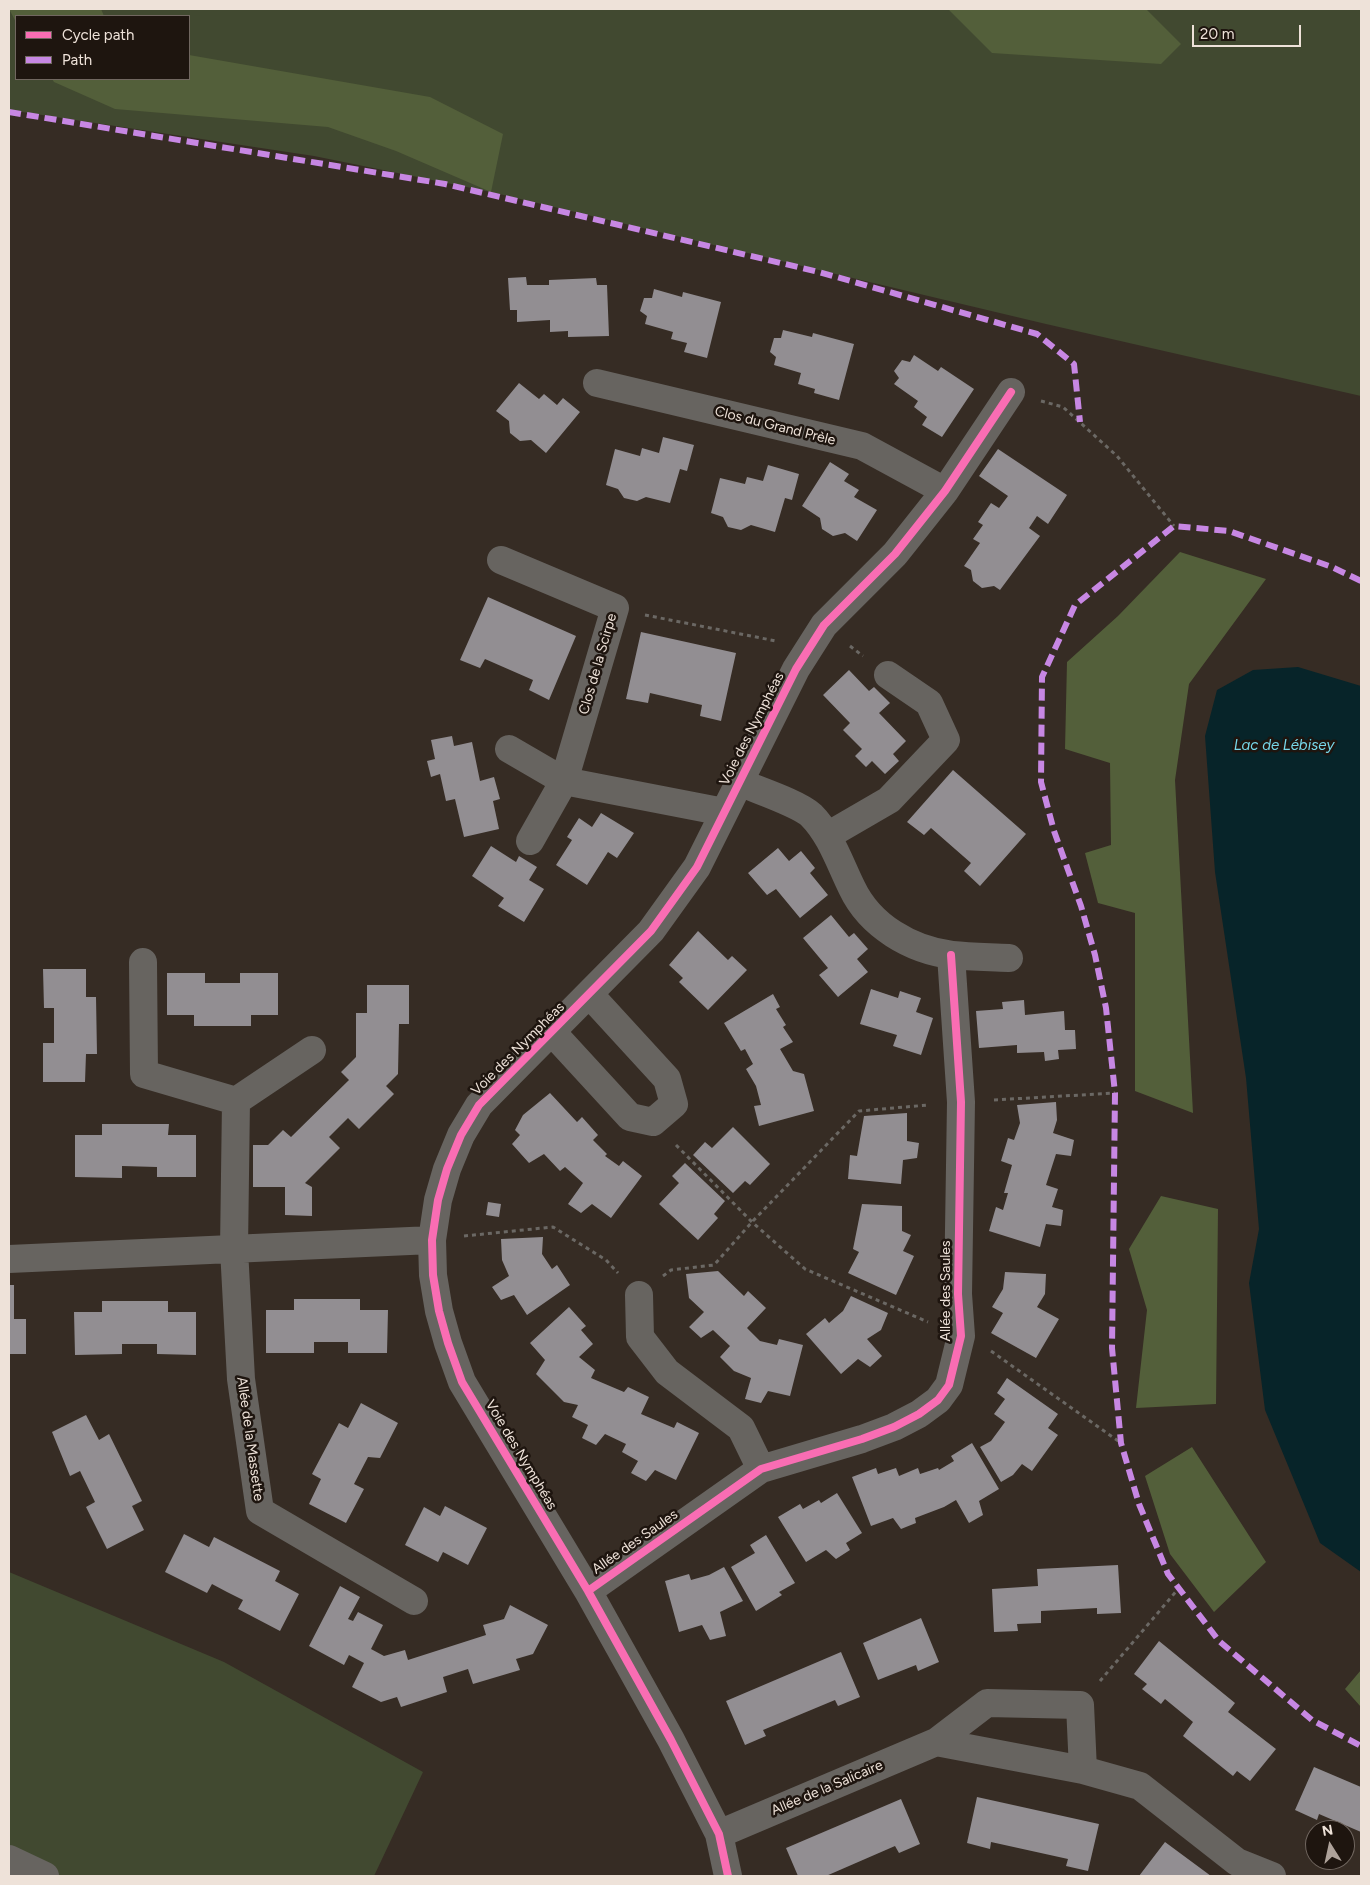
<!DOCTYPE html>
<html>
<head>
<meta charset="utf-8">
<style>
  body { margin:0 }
  #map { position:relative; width:1370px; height:1885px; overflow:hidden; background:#362c24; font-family:Figtree,sans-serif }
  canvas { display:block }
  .frame { position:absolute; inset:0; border:10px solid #eee2d9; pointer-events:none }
  .legend { position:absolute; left:15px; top:15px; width:175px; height:65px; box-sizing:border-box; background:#1e150f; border:1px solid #716760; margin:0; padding:6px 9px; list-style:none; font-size:15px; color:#eee2d9 }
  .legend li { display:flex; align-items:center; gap:10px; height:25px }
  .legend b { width:25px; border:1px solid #716760 }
  .north { position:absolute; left:1305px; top:1820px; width:50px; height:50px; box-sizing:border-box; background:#1e150f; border:1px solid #716760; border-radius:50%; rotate:350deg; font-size:14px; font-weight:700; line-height:20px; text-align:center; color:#eee2d9 }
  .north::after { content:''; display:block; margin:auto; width:18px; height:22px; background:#aea29a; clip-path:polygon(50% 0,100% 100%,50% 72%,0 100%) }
  .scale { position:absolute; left:1192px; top:25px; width:109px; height:22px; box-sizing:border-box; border:2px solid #eee2d9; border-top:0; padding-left:6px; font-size:15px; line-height:18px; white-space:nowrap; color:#eee2d9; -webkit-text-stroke:4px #1e150f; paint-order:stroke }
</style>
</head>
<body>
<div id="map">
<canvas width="1370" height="1885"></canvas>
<div class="frame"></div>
<ul class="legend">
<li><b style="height:6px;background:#f96db3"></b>Cycle path</li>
<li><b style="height:6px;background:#c787e3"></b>Path</li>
</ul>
<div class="north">N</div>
<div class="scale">20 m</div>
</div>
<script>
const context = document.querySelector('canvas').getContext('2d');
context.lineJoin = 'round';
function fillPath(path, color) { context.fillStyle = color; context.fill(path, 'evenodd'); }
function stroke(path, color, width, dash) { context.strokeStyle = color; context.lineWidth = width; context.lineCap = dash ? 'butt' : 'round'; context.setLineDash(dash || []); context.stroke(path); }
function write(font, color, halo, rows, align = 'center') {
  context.font = font + ' Figtree,sans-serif'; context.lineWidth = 5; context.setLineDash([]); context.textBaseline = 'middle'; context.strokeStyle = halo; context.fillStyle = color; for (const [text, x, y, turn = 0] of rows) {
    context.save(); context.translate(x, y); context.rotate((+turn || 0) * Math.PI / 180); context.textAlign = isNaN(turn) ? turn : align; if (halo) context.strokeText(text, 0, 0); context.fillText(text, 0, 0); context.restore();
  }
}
fillPath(new Path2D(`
  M9,9H1361V396L1046,324L491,192L314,156L9,110ZM16,16H189V79H16Z
  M9,1572L224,1662L423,1772L374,1876H46L9,1861Z`), '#414930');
fillPath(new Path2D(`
  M9,9H101L104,16H16V22Z
  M948,9H1146L1181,44L1161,64L992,53Z
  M189,55L430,97L503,134L491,192L396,151L328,127L115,109L54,82L52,79H189Z
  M1180,552L1266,579L1189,684L1175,780L1193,1113L1135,1091V913L1098,903L1085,853L1111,845L1110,763L1065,749L1067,662L1118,616Z
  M1161,1196L1218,1209L1216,1404L1136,1408L1147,1310L1129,1249Z
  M1192,1447L1266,1562L1214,1612L1170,1554L1145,1476Z
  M1361,1670V1707L1345,1689Z`), '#535f3a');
fillPath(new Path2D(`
  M1298,667L1361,686V1572L1320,1543L1265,1410L1249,1283L1259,1229L1246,1078L1215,872L1205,736L1217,690L1253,670Z`), '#072429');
fillPath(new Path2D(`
  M526,277L527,285H549V280L596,278L597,285H607L609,336L568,337V331L550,332V320L517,322V310H510L508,278Z
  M654,289L682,297L683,292L721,302L707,358L684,352L687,343L671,339L673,332L645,324L647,316L640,311L644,298H652Z
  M783,330L812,337L813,333L854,344L839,400L814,393L815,389L798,384L801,373L774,365L776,357L770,352L774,338H781Z
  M914,355L938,371L941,367L974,389L942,437L922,425L927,417L914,407L918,401L894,384L899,378L894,371L902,360L910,362Z
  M519,383L539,399L544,394L557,405L563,398L580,412L546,453L531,440L520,441L510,433L509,421L496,411Z
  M663,437L694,445L687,471L680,469L670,503L646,497L637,501L624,498L618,489L606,485L615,449L640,456L642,448L659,453Z
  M998,449L1067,495L1048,524L1037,516L1029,528L1040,536L1000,590L994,586L982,588L973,581L971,570L964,566L980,543L973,539L983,525L978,522L991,503L999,508L1008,496L979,476Z
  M830,462L849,474L844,481L859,490L854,497L877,510L857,541L845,533L833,536L822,529L820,518L802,506Z
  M768,465L799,474L792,500L785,498L775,532L751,525L741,530L728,527L723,517L711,513L720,478L745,484L747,477L763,481Z
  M488,597L576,636L549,700L529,690L533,680L485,659L480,668L460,660Z
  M641,632L736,653L721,721L700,716L702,705L650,693L648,703L626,699Z
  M849,670L869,691L874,687L890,703L879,713L906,741L893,754L899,761L885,774L872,761L866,767L855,756L862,749L843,730L850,723L823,695Z
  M452,736L454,746L472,742L480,781L494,777L500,799L493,801L499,829L464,837L455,799L446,801L440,774L431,777L427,761L435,759L431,740Z
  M953,770L1026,834L980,886L964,871L971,863L931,828L924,835L907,822Z
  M601,813L634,833L617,858L608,852L587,885L556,865L572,840L567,837L579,818L592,827Z
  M491,846L516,862L519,856L537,867L529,880L544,889L524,922L498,906L504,898L472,876Z
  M778,848L789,861L801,851L815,868L810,873L828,895L800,918L776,889L767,895L748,873Z
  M831,915L849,937L854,933L868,949L857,959L868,972L838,997L819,975L828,968L803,938Z
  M698,931L728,960L732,956L747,970L708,1010L679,982L683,978L669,965Z
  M43,969H86V997H96L97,1054H86L85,1082H43V1043H54V1008H44Z
  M167,973H205V983H240V973H278V1015H251V1026H194V1015H167Z
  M367,985H409V1024H399L398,1074L386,1086L394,1094L359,1129L348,1118L329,1137L340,1148L305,1183L312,1187V1216L285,1215V1187H253V1145H268L283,1130L291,1137L349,1080L341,1072L356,1057V1013H367Z
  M871,989L898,998L900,991L921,998L916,1012L933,1018L921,1055L893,1046L897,1035L860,1024Z
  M773,994L780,1007L776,1009L786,1025L783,1027L793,1042L780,1049L793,1071L804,1074L814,1111L759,1126L754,1106L761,1105L756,1086L746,1069L753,1064L745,1049L741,1051L724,1023Z
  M1024,1000L1025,1015L1064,1011L1065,1030H1075L1076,1049L1058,1050L1059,1059L1045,1061L1044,1052L1017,1053V1045L979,1048L976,1011L1003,1009L1002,1002Z
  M550,1093L577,1122L582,1117L598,1135L593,1140L607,1154L605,1156L619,1166L623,1161L642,1176L611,1218L592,1204L581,1213L568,1204L583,1183L565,1167L560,1171L544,1154L529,1163L512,1144L520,1135L515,1130L523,1115Z
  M1056,1102L1057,1120L1053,1133L1074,1140L1071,1156L1056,1154L1046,1185L1058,1189L1052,1207L1063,1210L1061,1226L1046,1224L1040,1247L989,1231L996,1207L1003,1210L1008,1193H1004L1012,1165L1001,1161L1008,1138L1014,1140L1020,1123L1017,1105Z
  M907,1113V1141L919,1143L917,1158L903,1160L901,1184L848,1179L850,1155L857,1156L864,1116Z
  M102,1124H169L168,1135H196V1177H157V1167L122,1166V1178L75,1177V1135H102Z
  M733,1127L770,1164L750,1185L745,1181L733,1193L693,1155L705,1142L712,1148Z
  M685,1163L725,1201L714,1214L718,1218L698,1240L659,1204L679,1183L672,1176Z
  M488,1202L501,1204L499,1217L486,1215Z
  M862,1204L902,1206V1231L911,1235L903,1251L914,1256L896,1295L848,1273L859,1252L853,1249Z
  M543,1237L542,1254L552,1269L557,1265L570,1285L527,1315L514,1295L501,1300L492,1287L509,1276L502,1260L501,1239Z
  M718,1271L744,1296L748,1291L766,1308L747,1328L760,1341L777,1345L779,1339L803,1345L790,1396L768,1391L761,1403L745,1399L751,1378L734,1371L720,1357L730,1346L713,1330L701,1338L689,1327L704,1312L689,1298L686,1274Z
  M1005,1272L1046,1274L1045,1294L1037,1307L1059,1319L1036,1358L991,1333L1003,1313L992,1307L1003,1289Z
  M9,1285H14V1319H26V1354H9Z
  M851,1296L888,1313L881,1330L867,1339L882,1356L870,1367L858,1359L841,1374L806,1334L825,1318L829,1323L843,1311Z
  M294,1299H360V1310H388L387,1353H348V1342H314V1353H266V1310H294Z
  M102,1301H168V1312H196V1355L157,1354V1344H122V1354L75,1355L74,1312H102Z
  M569,1307L586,1326L581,1330L593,1344L579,1357L595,1370L591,1378L624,1392L628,1387L649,1397L641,1414L674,1428L677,1422L699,1433L676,1480L655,1470L646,1481L631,1473L638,1461L622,1452L626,1444L605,1434L596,1445L582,1438L588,1425L572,1417L578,1405L564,1402L536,1374L545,1360L530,1343Z
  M1007,1378L1058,1414L1048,1428L1058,1435L1032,1471L1022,1464L1013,1475L1001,1482L980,1447L991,1441L1005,1422L994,1414L1005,1399L997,1393Z
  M361,1403L398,1423L380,1458L368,1457L354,1484L364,1489L346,1523L309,1504L321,1479L312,1474L339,1423L348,1428Z
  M86,1415L99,1440L109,1434L142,1501L132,1506L144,1530L107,1549L86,1507L95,1502L80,1471L70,1476L52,1432Z
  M972,1443L999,1489L979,1501L983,1515L969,1523L956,1500L944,1507L915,1518L916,1523L901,1529L893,1518L871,1526L852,1477L876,1468L878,1474L896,1468L899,1476L918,1468L920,1474L938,1468L939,1470L954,1461L951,1456Z
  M837,1493L862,1533L846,1543L850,1550L836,1559L826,1550L806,1562L778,1517L800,1504L803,1509L819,1500L821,1503Z
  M445,1506L487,1528L468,1565L443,1552L438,1562L405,1545L424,1507L440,1516Z
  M184,1534L209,1547L214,1537L280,1571L275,1581L299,1594L280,1631L238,1609L243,1600L227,1592L212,1584L207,1593L165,1572Z
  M766,1535L795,1583L779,1592L782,1595L756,1611L731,1567L755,1553L750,1545Z
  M1118,1565L1121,1613L1097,1614V1608L1041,1611V1623L1017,1624L1018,1631L994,1632L992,1589L1038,1586L1037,1569Z
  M724,1567L743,1601L720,1612L726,1636L710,1640L702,1625L679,1632L665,1581L689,1574L691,1580L709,1575Z
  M340,1586L360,1597L348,1619L353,1621L358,1612L383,1625L371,1649L384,1656L405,1650L408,1660L486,1635L483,1625L504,1619L510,1605L548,1625L533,1654L516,1659L520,1670L473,1684L468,1669L443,1677L447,1692L401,1707L397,1697L381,1702L352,1687L364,1663L349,1655L344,1665L309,1646Z
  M921,1618L939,1662L918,1671L916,1665L878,1680L863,1643Z
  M1159,1641L1235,1703L1228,1712L1276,1749L1250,1781L1237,1771L1233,1776L1183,1736L1193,1722L1165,1699L1161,1704L1142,1689L1147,1684L1134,1674Z
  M841,1652L860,1697L838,1706L835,1700L763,1730L766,1736L745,1745L726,1701Z
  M1314,1767L1361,1787V1832L1319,1814L1317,1820L1295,1810Z
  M977,1797L1099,1824L1088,1871L1066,1866L1068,1859L991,1842L990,1849L967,1843Z
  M901,1799L920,1844L899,1853L895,1846L826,1876H798L786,1848Z
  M1165,1842L1211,1876H1139Z`), '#928e92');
stroke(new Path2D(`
  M1041,401L1063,407L1117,456L1174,526
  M645,615L776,641
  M850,646L863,656
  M994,1100L1115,1093
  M676,1145L752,1222L805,1269L928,1322
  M464,1236L553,1227L606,1260L618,1273
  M663,1276L671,1270L714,1265L752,1222L859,1111L928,1105
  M991,1351L1121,1443
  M1100,1681L1179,1588`), '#6b6864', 3, [4, 4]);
stroke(new Path2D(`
  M597,383L862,446L945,491
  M501,560L615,608L564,781L724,812
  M509,749L564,781L530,841
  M739,782C757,790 798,803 811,815C831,835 840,864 852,888C870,926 911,950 952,955C971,957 990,957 1009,958
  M827,836L889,800L946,740L929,703L888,675
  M143,962L144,1074L236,1101
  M551,1031L630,1117L653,1122L674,1104L667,1079L590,995
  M312,1050L236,1101L234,1249L241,1379L260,1511L414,1601
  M9,1259L432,1240
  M639,1295L640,1337L667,1372L741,1428L761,1469
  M588,1591L761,1469L862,1439L894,1427L919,1414L938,1400L949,1385L961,1336L958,1294L961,1102L951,955
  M936,1742L1083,1770
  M719,1834L936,1742L987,1703L1080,1705L1083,1770L1140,1786L1237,1862L1272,1876
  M9,1859L45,1876
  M728,1876L719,1834L671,1740L588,1591L462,1382L448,1343L439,1311L433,1275L432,1240L438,1200L447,1169L461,1135L479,1105L651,931L697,867L796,669L824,625L895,554L945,491L1011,392`), '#676460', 28);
stroke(new Path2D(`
  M9,112L445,184L819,272L1037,334L1074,364L1080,422
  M1361,581L1332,567L1229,531L1174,526L1075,605L1042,677L1041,782L1054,831L1081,906L1095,955L1106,1008L1115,1093L1112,1348L1121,1443L1139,1504L1168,1574L1219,1641L1312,1720L1361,1746`), '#c787e3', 6, [12, 6]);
stroke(new Path2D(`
  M588,1591L761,1469L862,1439L894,1427L919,1414L938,1400L949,1385L961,1336L958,1294L961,1102L951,955
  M728,1876L719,1834L671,1740L588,1591L462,1382L448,1343L439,1311L433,1275L432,1240L438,1200L447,1169L461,1135L479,1105L651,931L697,867L796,669L824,625L895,554L945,491L1011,392`), '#f96db3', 8);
write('14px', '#eee2d9', '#1e150f', [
  ["Clos du Grand Prèle",775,426,14],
  ["Clos de la Scirpe",598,664,-74],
  ["Voie des Nymphéas",752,729,-63],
  ["Voie des Nymphéas",518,1049,-45],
  ["Allée des Saules",946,1291,-90],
  ["Allée de la Massette",250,1439,82],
  ["Voie des Nymphéas",521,1455,59],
  ["Allée des Saules",635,1542,-35],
  ["Allée de la Salicaire",827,1788,-23]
]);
write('italic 15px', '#77d8ea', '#1e150f', [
  ["Lac de Lébisey",1284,746]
]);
</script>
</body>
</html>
